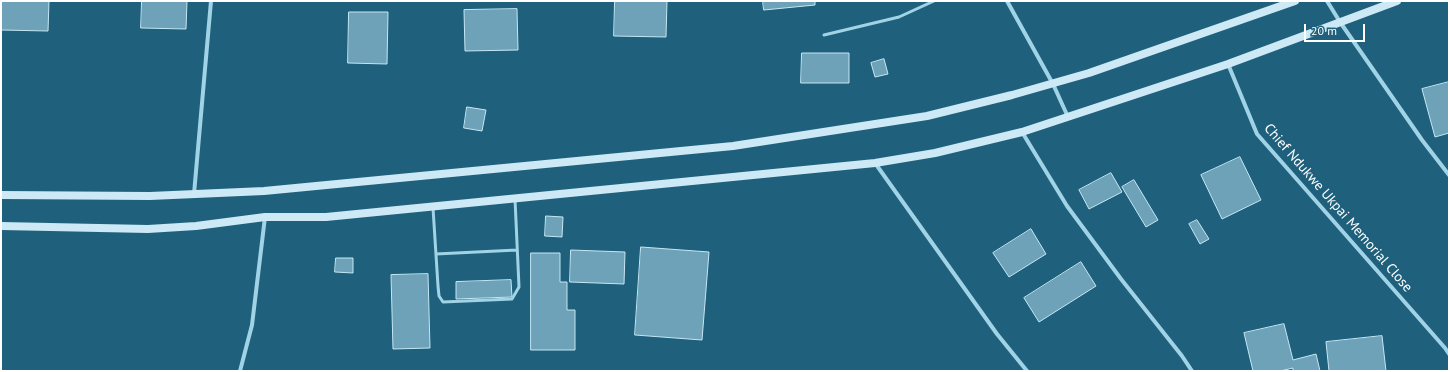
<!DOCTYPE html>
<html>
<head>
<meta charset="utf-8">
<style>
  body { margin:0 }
  #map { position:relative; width:1450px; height:372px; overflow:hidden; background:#1f607c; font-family:"PT Sans",sans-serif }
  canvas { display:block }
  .frame { position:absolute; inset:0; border:2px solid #fff; pointer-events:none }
  .scale { position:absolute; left:1304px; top:24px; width:61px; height:18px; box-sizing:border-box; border:2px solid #fff; border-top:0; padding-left:5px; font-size:12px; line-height:14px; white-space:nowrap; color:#fff; -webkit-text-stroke:3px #1f607c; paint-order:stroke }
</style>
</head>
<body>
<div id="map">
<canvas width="1450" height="372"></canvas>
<div class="frame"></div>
<div class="scale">20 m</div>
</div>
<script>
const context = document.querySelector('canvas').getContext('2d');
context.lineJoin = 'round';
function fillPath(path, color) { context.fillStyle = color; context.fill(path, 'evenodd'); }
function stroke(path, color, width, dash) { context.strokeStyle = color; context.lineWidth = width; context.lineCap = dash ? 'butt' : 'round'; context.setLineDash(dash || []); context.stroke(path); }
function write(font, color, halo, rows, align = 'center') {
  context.font = font + ' "PT Sans",sans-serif'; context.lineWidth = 4; context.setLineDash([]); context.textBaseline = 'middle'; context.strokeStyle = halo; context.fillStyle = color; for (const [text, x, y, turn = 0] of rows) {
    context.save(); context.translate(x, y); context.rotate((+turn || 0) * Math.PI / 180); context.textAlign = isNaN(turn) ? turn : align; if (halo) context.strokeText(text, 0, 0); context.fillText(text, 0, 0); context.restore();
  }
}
const building = new Path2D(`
  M1,1H49L48,31L1,30Z
  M142,1H187L186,29L141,28Z
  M615,1H667L666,37L614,36Z
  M763,1H815V5L764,10Z
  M517,9L518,50L465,51L464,10Z
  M349,12H388L387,64L348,63Z
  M802,53H849V83H801Z
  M884,59L888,74L875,77L871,63Z
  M1449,82V133L1435,137L1422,89Z
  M467,107L486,110L482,131L464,128Z
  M1240,157L1261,200L1222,219L1201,175Z
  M1111,173L1122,192L1089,209L1079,190Z
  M1134,180L1158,220L1146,227L1122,187Z
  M546,216L563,217L562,237L545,236Z
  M1197,220L1209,239L1200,244L1189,224Z
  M1031,229L1046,254L1009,277L993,253Z
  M641,247L709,252L702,340L635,335Z
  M571,250L625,252L624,284L570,282Z
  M531,253H560V282H567V310H575V350H531Z
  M336,258H353V273L335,272Z
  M1081,262L1096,286L1039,322L1024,298Z
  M428,274L430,348L393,349L391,275Z
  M511,280L512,297L456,299V282Z
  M1284,324L1293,360L1316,354L1320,371H1293V368L1280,371H1253L1244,333Z
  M1382,336L1386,371H1329L1326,342Z`);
fillPath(building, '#6da2b8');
stroke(building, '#c5e7f5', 1);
stroke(new Path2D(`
  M824,35L899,17L934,1
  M433,208L438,286L439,296L443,302L512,299L519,287L515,199
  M436,254L517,250`), '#a1d3e7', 3);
stroke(new Path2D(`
  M1007,1L1053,84L1068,117
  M1327,1L1340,22L1422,140L1449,175
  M1228,64L1257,134L1445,348L1449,354
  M1022,132L1067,206L1121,279L1182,356L1192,371
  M875,163L997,334L1027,371
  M194,194L211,1
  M240,371L252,325L265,217`), '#a1d3e7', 4);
stroke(new Path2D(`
  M1,195L150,196L264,191L733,146L927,116L1012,95L1089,73L1295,1
  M1,226L148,229L196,226L265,217H326L875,163L935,153L1022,132L1228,64L1397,1`), '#cce9f5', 8);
write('14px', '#fff', '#1f607c', [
  ["Chief Ndukwe Ukpai Memorial Close",1338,208,49]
]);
</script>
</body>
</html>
